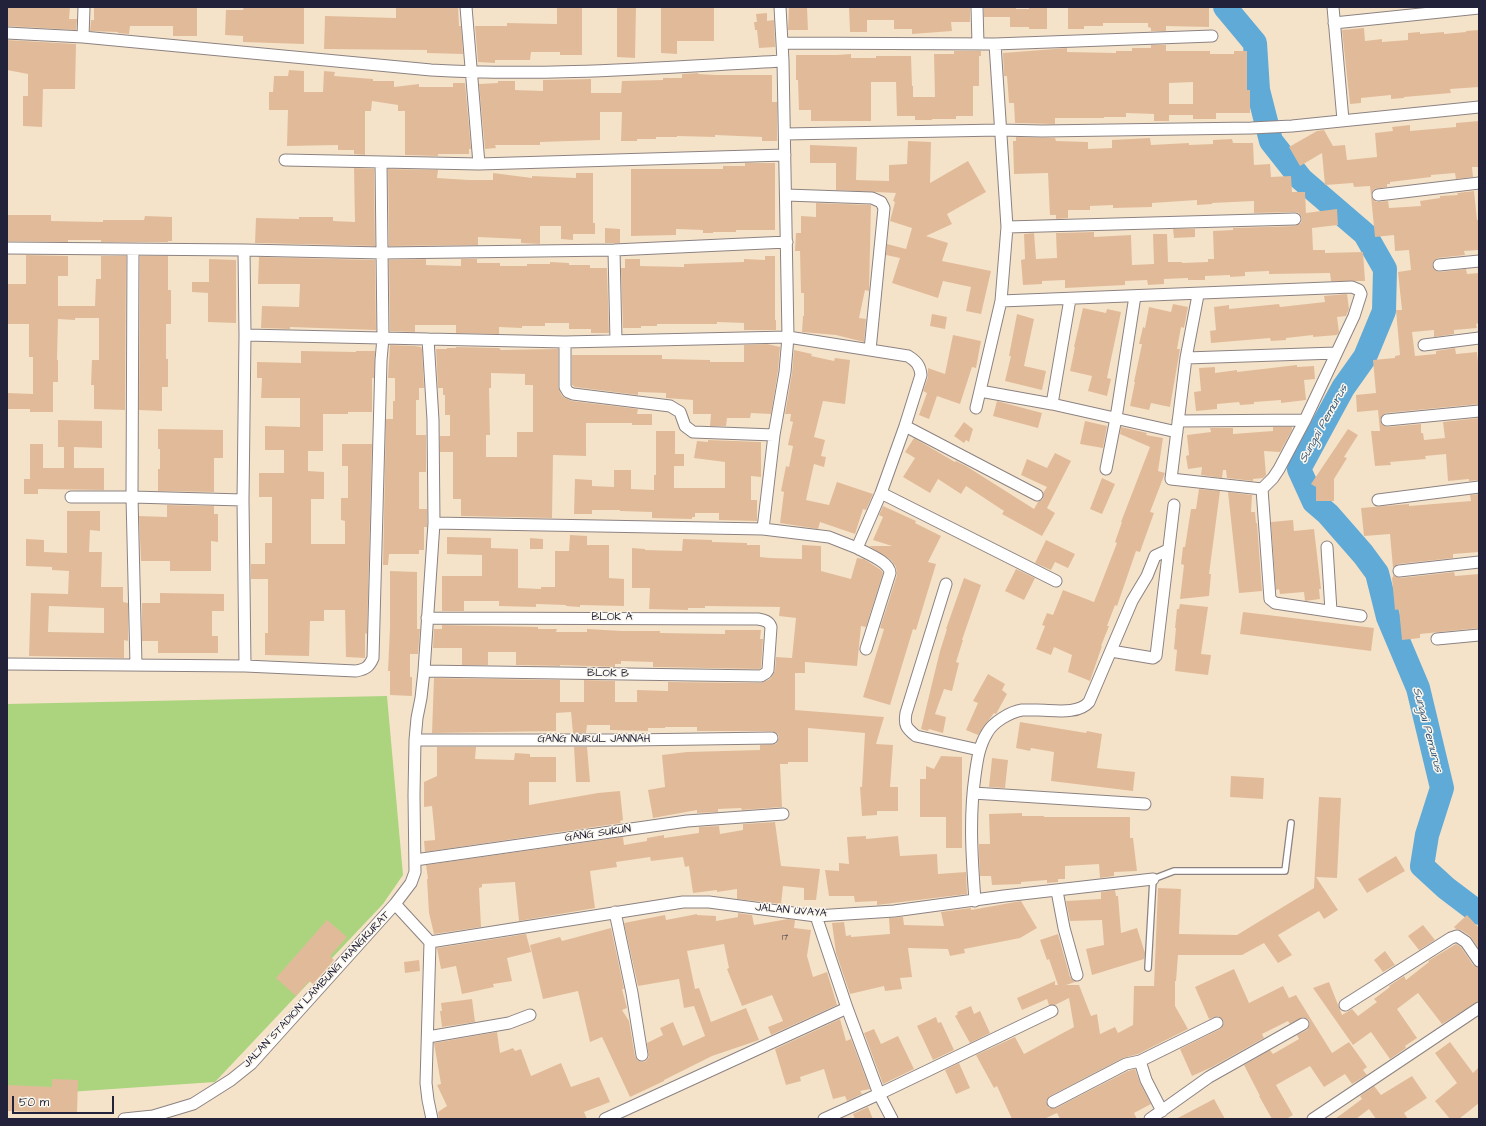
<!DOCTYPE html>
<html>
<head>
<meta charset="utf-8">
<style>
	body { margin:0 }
	#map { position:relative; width:1486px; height:1126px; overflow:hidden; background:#f5e3c9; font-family:"Architects Daughter",sans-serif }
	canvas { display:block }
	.frame { position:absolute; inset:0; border:8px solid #22223b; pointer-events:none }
	.scale { position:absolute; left:12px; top:1096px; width:102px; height:18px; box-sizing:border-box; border:2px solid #22223b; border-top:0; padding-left:5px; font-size:12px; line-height:14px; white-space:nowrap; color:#22223b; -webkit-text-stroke:3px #fbf7ec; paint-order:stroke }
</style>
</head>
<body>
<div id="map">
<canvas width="1486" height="1126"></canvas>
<div class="frame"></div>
<div class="scale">50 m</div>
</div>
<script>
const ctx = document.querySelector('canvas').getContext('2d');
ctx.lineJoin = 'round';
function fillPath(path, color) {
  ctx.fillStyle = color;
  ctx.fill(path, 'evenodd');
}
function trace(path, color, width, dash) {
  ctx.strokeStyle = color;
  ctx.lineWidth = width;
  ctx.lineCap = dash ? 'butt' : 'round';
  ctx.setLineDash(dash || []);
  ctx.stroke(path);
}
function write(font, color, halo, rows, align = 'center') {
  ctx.font = font + ' "Architects Daughter",sans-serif';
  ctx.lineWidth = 3;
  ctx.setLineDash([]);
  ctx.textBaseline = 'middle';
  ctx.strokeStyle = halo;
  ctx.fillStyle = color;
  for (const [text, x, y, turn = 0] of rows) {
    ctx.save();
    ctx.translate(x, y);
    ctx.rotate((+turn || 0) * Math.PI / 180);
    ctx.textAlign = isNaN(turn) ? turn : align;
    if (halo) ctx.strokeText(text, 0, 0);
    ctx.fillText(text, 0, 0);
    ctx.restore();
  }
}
fillPath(new Path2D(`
	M387,696L403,875L383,904L215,1082L54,1093L7,1092V704Z`), '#acd47f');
trace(new Path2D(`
	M1225,7L1255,43L1258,90L1271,141L1301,179L1365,234L1385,269L1384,311L1365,357L1343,388L1299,469L1314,502L1328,514L1363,554L1377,573L1388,617L1418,688L1442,788L1427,835L1422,866L1446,888L1479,913`), '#5faad7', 24);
fillPath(new Path2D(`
	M8,7H70L69,19H77L76,30L7,26Z
	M94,7H197V36H173V26H130L129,34L118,33V32L90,31L91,20H94Z
	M244,7H304V44L243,42V36L225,35L226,10H243Z
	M396,7H458L459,26H461L463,54L427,53V50L324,49L325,16L396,18Z
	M557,7H582V55H560V52H531L530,60H495V63L478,62L475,26H507V23L557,24Z
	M617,7H636L635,58L617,57Z
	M661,7H714V41H677V54L661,53Z
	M789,7H807L808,30H788Z
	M849,7H970V22H951L952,31L912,34V29H894V20H867V32H850Z
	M984,7H1016V9H1029V7H1047V29H1029V27H1010V17H984Z
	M1068,7H1209V27L1166,26V31H1151V28L1148,27V23H1103V26H1084V29H1068Z
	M767,13V21L774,20L775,47L759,48L757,30H755L754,22H757L756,14Z
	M1364,28L1365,41L1382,39V42L1408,40V33L1420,32V34L1444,32V34L1466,32V31L1479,30V87L1450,89L1451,93L1404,97V98L1391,99V95L1361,98V103L1350,104L1342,30Z
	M7,40L76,44L75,89H43L42,127L23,126V96H28V74L7,70Z
	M1151,45H1166V51H1210V54H1234V51H1247V90H1250V113H1216V119H1193V115H1169V121H1154V114L1126,113V117H1104V118H1055V124L1015,123L1014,103H1009L1007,76H1004L1003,53L1067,48V52L1116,53V51H1132V48H1151ZM1193,82V104H1169V83Z
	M954,51H981V56H979V86H973V116H956V119H932V120H915V116H897L896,82H871V121H811V110H799L798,80H796V55H837L851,54V58H876V56H911L912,86H913V97H935L934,54H954Z
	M289,70L304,71V92H323L324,71L335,72L334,76L373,79V81H394V87L419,84V87H453V83H465L471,149H469V154H438V156L405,155V111H398V105L372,101L371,111H365V155L354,154V150H338V145L287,146L288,110H269V92H273L274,76H288Z
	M698,73V74L716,75H772V102H777V141H762V137L715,135V137L677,136V137H656V139H637V141H621L622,112H600V140L540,142V145H495L496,148L485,149L479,84L498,83V81H515V90L543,91V80L591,79V93H621L622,81L663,80V78H682V74Z
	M1479,121V167H1472L1473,177L1456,179L1455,173L1431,175V177L1390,182V184H1387V187L1374,189L1371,195L1370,186L1354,187L1353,183L1325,185L1322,153L1300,166L1289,147L1317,131L1324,130L1333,146L1345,145L1347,160L1377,157L1375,133L1393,131L1392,127L1410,125V131L1456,127V123Z
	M1016,137L1055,138L1056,141L1088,142V149L1112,148V140L1150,138L1151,145L1189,143V145L1213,144V140L1232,139L1233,143H1253L1254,165L1270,164L1271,177L1291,176L1292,192H1305L1306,213L1337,209L1338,225L1312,228L1313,250H1325V253L1363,252L1365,281H1331L1330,273L1269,274V271L1245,272V276L1230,277V275L1205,276V280H1188V278L1164,279V284L1148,285L1147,280L1125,281V285L1065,288V280L1042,281V284L1023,285L1021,260L1025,259L1024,234L1034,233L1036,259L1057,258L1056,233L1094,232V237L1131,235L1132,265L1154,264L1153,234H1167L1168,262H1182V263L1208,262V259H1214L1213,231L1233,230V228L1295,226L1301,223L1302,218L1299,213L1295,212L1254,213V201L1212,203V204L1197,205V200L1152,203V207L1113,208V205L1090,206V210H1068V218L1056,219V215H1050L1048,173L1014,174L1013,141H1016Z
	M908,141L931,142L930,183L968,161L986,192L947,214L952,224L926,236L948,243L942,261L991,271L981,314L966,311L971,287L943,281L938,298L892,283L900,258L886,255L887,244L906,249L912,228L890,221L895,202L893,201L896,193L836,190V163H810V145L857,147L856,180L889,181V165L907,164Z
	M745,163H775V230H736V232H713V233H703V230L676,229V235L631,236V169H723V166H745Z
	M354,168L374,169L375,246L255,243L256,218L299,219V217H333V221L355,222Z
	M388,169L438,170L437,178L469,180H493V173L532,178V176L576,178V173H593V223H595V234H573V240L561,239V226H540V244L521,243V239L478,237V245L389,246Z
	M1474,191L1477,220H1479V250L1464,251L1465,255L1438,258L1435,260L1432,265L1434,269L1439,272L1466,269L1467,274L1479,273V323L1476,324L1477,328L1454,330V334L1434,337V330L1412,332L1415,356L1436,354V351L1455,348L1456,354L1477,352L1479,372V404L1386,413L1383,415L1380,420L1382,424L1387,427L1421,424V433H1423L1424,440L1445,438L1443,422L1479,418V480L1469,481V479L1448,481L1446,454L1425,456L1426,459L1390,462L1391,465L1375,466L1371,431H1380L1378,410L1357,412L1356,395L1376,393L1373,360L1395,358V356L1400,355L1396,310H1402L1398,272L1411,270L1409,250L1395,251L1394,235L1375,237L1371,196L1376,202L1388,201L1389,208L1421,206L1420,201L1440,198V196L1458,195L1457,193Z
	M816,203L871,205L869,291L865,290L859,318L866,319L864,342L836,335L802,332L803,316H804V293H801L800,251H795L796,233H801V216L816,217Z
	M7,215H51V221L103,222V220H144L145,216L172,217V241H168V242H101V240H68V242L7,241Z
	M605,228L620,229V243H605Z
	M1173,229H1195V237L1174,238Z
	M26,255L68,256V276H58V306H95L96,279H101V256H126L125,410L94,409V385H91L92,360H99V318H75V320L58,319L57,360H58V382H53V412H30V409H7V393L33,394V357H29V324H7V284H26Z
	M140,256H168V290H171V324H166V359H168V387H162V411L139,410Z
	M765,256H775V320H776V330H744V323L717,322V324H657V326H641V328H623L621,268H625V259H640V266L684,267V264L744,262V259L765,260Z
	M259,257L375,260L376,330L290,327V329L261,328L262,306L299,307L300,284H258Z
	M209,259L236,260V323L208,322V293L192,292V282H209Z
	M426,259V265L461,266V259H477V263H500V266H527V264H550V262L569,263V265H590V268H607L609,333H591V329H569V323H545V326H522V328L499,327V334L456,333V325H415V332L390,331L389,260Z
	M1347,294L1349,309L1346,316L1337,317L1339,332L1337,335L1313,337V335L1286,338V340L1271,341L1270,338L1211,343L1210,331L1216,330L1214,307L1229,305V309L1279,304L1280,307L1325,302L1324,296Z
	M1173,304L1188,307L1184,328L1181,327L1177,349H1180L1170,407L1151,403L1149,410L1130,406L1135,382H1134L1142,344H1139L1143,327L1145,328L1149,307L1171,312Z
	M1083,308L1106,313L1107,309L1121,312L1107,378L1111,379L1107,396L1088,391L1092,376L1070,371L1075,347H1074Z
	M932,314L947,317L945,329L930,326Z
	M1017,314L1034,319L1024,366L1046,371L1042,390L1005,381L1011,356H1009Z
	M953,335L981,341L976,368L972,367L960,404L937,396L929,419L919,415L927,393L923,391L928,377V368L945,374Z
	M767,344L780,347L778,371L771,414L751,413L750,418H727L726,426H710L711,414H693V400L666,398V393L638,392V395L575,387L572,385V355H662V359L710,360V362H744V345Z
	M390,345L415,346L421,347L422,349L424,388H419V400H416V435H426V472H419V509H427V527H424V550H419V554H389L388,565H383L386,419H393V401H395V378H388Z
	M456,347L499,348L501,350L558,349V387L562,396L565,398L572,401L638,409L637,414H652V425H632V423H586V456L553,455L552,518L461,516V499H453V452H440V436H450V415H445V395H443V388H438L436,349H447V348H456ZM491,373L525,374V385H533V432H517V457H486V435H490L489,388H491Z
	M794,350L812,354L811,356L834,361L835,358L850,360L845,404L823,401L814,437L825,440L821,456L826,457L824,467L814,464L806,500L829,505L837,482L873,494L866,510L863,509L855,534L820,522L818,529L780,523L784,492L781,491L786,466L789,467L793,446L788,445L793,422L790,421L791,414H785L792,373Z
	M301,351L356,352V351H375L374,378H372V412H348V414H323V451H308V471L324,472V499H311V544H345V521L341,520V498H348V466H342V444H372L367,634L365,633V658L346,657L345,610H324V621H310L309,656L265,655V633H268V579H251V564H265V543H272V497H259V473H284V450H265V426L300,427V398H261L262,378H257V362L301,363Z
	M1297,365V367L1314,366L1315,379L1304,380L1306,400L1281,403V400L1254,402V404L1240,405L1239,402L1217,404V409L1196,411L1194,392L1201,391L1199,368L1215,367V373L1237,370V372Z
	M997,401L1042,413L1038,428L993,416Z
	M58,420L102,421V448L74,447V468H104V490L38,489V494H24V479H30V444H43V468H64V447H58Z
	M1085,421L1107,426L1103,448L1080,444Z
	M964,422L973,429L969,442L966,440L964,443L954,436Z
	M1121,427L1147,433L1146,435L1163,438L1158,471L1165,473L1150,512L1154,513L1146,535L1140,552L1136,551L1117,606L1115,605L1107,626H1109L1101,646H1102L1090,681L1068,672L1072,655L1054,647L1051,655L1036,649L1045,626L1042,625L1047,613L1053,615L1063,590L1094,602L1117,543L1115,542L1122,522H1121L1150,447L1120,434Z
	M1273,427H1292V430L1280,452L1264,451L1266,475L1263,478L1253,479V481L1227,478L1226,470H1223L1222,478L1201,475L1202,467L1188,469L1186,456L1189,455L1187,435L1211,432L1210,428H1233V434L1273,431Z
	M158,429L223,430V458H214V492L158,491V469H160V449H158Z
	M1348,429L1358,435L1344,457L1347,458L1334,479V501H1316V487L1311,484Z
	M656,431H675V454H684V466H674V488H725V462L694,458L697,441L708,442V440L761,442V477L751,476V500H757V521L719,520V513H695V517H692V519L652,518V512L620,511V510H592V514H574L575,479L592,480V486L614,487V470H631V489L654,490V475H656Z
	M914,438L955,462L956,461L966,466L1034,509L1038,502L1043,499V493L1047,487L1021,475L1027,459L1047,468L1055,453L1071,461L1047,508L1055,513L1042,536L1002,514L1004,511L966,486L961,494L938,479L930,493L903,477L915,458L905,452Z
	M1102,478L1115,484L1102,514L1090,509Z
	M1199,489L1220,491L1209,574H1211L1209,596L1180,599L1184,565L1181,564L1183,547H1185L1191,509H1196Z
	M1228,492L1252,495L1251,512H1255L1256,523H1257L1262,591L1239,593Z
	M1479,494V552L1453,554V558L1398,564L1393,568L1390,534L1364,536L1361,508L1409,504V506L1471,501L1470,495Z
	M167,505L214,506V514H218V542L211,541V571H170V561H141L139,516L167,517Z
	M883,506L916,521L915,523L941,536L928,562L936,564L916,630L913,629L890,705L863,697L884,629L880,628L897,575L896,567L891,560L869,546H892L873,540L883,517L879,515Z
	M67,511H100V531L90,530L89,552H102L101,587H123V602L128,603V641L124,640V658L29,656L31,593L68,594L69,571L52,570V567L26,566V539L44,540V552L67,553ZM49,606L104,608V633L48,632Z
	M1293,520L1294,531L1314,529L1321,589H1319L1320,599L1305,601L1304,592L1280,594L1279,589L1276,590L1271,522Z
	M570,535L587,536V545H609V578L624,579V606L580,605V607L566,606V605L536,604V607L499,606V601H464V611H442V576H482V555L447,554V537L491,538V548L518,549V588L541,589V587H555V551H569Z
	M530,538L543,539V549H530Z
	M683,539L712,540V542L747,543V545H760V557L770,558L802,559V545L821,546V571L851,579L857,558L864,559L881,570L883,573L866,627L861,626L857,666L805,662V673H795V710L884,717L876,744L893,745L890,787H898V811H877V815L862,816L860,787H862L865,733L808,728V762H788V764H780L782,807L742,810L741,808L718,809V812L697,813V810L653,818L648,790L665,787L662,755L687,752L760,750V745L776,744L779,738L778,734L772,731H697V727H665V728H648V731L610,730V725H587L586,733H573L571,712L556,713V731L432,733L434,678L560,680V702H584V680L615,681V702H637V690L668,691V682L761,683L770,679L775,671L776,657L792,658L796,618L779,616L780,607L705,606V608H688V610L649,609L650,588H632V548L645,549V550L682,551Z
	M1046,540L1075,554L1068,568L1055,562L1051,570L1035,563Z
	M1016,569L1035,578L1024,600L1005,591Z
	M390,571L417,572V629H420L418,654H410V677H412V696L390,695V671H388L390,628Z
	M1454,572L1455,576L1479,574V628L1420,634V638L1402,640L1399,609L1395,610L1392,578L1393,577V575L1400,578Z
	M964,578L981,585L962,640H963L956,662L959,663L952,691L944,689L935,714L946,717L943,733L929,729L928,731L921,729L940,651L947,629H946Z
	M160,593L224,594V611H212V636H218V653H158V641H142V603H160Z
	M1180,604L1208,607L1201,654L1211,655L1208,675L1175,671L1177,650L1174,649L1176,628H1175L1177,609H1179Z
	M1243,612L1374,628L1371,651L1240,634Z
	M442,625L538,627V629H557L556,632H587V629L622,631H660V633L725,634V630H761L760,639H763L761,668L759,669L653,667V662L621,661V664H615V667L560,665V666L516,665V652H488V665H462V648H433L434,629H442Z
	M988,674L1005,684L1002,690L1007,694L996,714L994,713L978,735L966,730L978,703L973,701Z
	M1020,722L1086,733L1087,731L1102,734L1097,768L1135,772L1133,791L1051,781L1054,752L1031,748L1030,751L1016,748Z
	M437,747H476L475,759L514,760L515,753L530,754V757H556V782H529V805L598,793L620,791L623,820L620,821L621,823L425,852L424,841L435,840V837L432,806L424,807V782L437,776Z
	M574,747H587L590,782H576Z
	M941,756L962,757V848H946V817H920V779H926V766L934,769Z
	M992,758L1008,760L1005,788L989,787Z
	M1231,776L1264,778L1263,799L1230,797Z
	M1319,797L1341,798L1337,878L1316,877L1338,910L1324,919L1319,911L1278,935L1292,955L1278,963L1264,943L1242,955H1178L1176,981H1175V1006L1188,1029L1138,1054L1123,1058L1050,1096L1046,1101L1049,1108H1056L1128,1071L1135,1069L1140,1083L1151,1104L1134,1113L1137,1119H1060L1057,1113L1044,1119H1012L997,1086L994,1088L976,1055L1015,1037L1024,1054L1074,1027L1069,998L1055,1005H1049L1047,999L1022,1010L1017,998L1055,981V985H1058L1049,959L1047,960L1040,940L1058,934L1070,977L1075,982L1066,985H1079L1091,1016L1097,1014L1100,1034L1115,1027L1118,1033L1133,1025L1134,986H1154L1158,888L1181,889L1179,934L1237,935L1314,888Z
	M1022,813V816H1044V817H1130V838H1133L1137,871L1114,872V876L1100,878L1099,864L1065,866V879H1058V882L1047,883V880L1021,882V884L992,885L991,876H980L979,854V844H990L989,814Z
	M775,822L781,866L820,869L816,900H804V888L783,886L781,904L737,899V889L717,892V890L693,893L689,866L685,867L683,857L651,861L650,857L616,862L617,867L590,871L595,908L554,915L519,921L515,882L482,884V887L479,888L481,927L434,934L429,913L427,879H428L426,865L623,837L624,845L647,841V838L664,835V838L699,833V827L719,826L720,834L743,830V824Z
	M866,836V839L898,836L900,856L937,854L938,874L966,872L967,894L877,905V901L855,902L854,896H829L825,870L839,871V863L849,864L847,837Z
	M1396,856L1405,871L1367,893L1358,879Z
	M1115,890L1116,896H1118L1121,933L1137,928L1145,953L1144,959L1092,975L1086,949L1104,945L1102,920L1070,921L1066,901L1101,899V892Z
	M1021,901L1037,928L1020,938L964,949L965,953L950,956L948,949L908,948L912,977L900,978L902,989L885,991L884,986L850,994L836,953L832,923L844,922L846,936L851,935V937L890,934L889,918L903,917L904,925L944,926L941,912L971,908V910Z
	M738,913L752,915L754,925L788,919L795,920L794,928L811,930L807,956L813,977L827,972L837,1005L771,1035L768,1027L783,1021L772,995L742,1006L727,969L729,968L724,944L687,951L695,989L699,988L711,1022L746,1008L759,1040L712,1056L664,1080V1081L630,1097L602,1037L590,1042L578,991L543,999L530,945L560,937L562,941L611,928L624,989H622L627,1008L622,1010L629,1021L635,1056L639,1061L643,1062L646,1061L649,1057L647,1043L663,1035L660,1028L673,1022L683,1046L705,1036L694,1006L684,1008L679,979L638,986L624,923L665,915L666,920L697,914V915L716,916V921L738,917Z
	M1467,915L1479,928V949L1470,936L1461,930L1456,929L1454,927Z
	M327,920L347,937L330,956L334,960L313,984L309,981L296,996L276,978Z
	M1423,925L1435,940L1419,950L1408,936Z
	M526,934L531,952L507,958L512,981L493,984L494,987L462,994L456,966L441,969L437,948Z
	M1456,944L1461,947L1473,965L1479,968V1001L1442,1024L1418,993L1397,1009L1417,1038L1405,1046L1406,1048L1390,1059L1371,1032L1353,1045L1313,988L1329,982L1342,1015L1352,1009L1358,1016L1377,1002L1374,999L1390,987L1389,986L1404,976L1406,980L1429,962L1428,961Z
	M1385,951L1395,965L1383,972L1374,960Z
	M419,960L420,971L405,973L404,962Z
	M1234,969L1249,1003L1283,986L1289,998L1296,995L1332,1053L1349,1042L1367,1067L1363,1070L1367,1075L1352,1084L1345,1074L1324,1087L1310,1066L1276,1085L1293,1115L1286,1119H1272L1259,1096H1260L1244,1065L1270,1050L1273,1054L1299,1039L1297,1035L1307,1030L1310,1024L1309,1020L1303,1017L1290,1024L1288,1021L1262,1034L1264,1038L1212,1067L1192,1076L1180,1049L1220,1029L1224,1023L1223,1020L1218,1016L1209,1019L1195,987Z
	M472,999L475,1022L442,1027L440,1011H442L441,1003Z
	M971,1006L974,1014L980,1011L990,1033L970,1043L955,1016L958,1014L957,1012Z
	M936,1017L938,1023L941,1022L954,1050L933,1060L917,1026Z
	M840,1019L846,1041L851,1039L870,1089L860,1091L862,1094L847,1101L845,1096L833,1099L824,1069L800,1077L801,1081L786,1085L775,1049Z
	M874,1029L881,1044L898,1036L914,1069L883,1084L864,1033Z
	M497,1032L500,1053L513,1048L515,1051L521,1049L531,1076L561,1063L571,1087L599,1077L610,1102L584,1112L587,1119H439L438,1112L447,1106L437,1085L441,1084L434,1043Z
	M1450,1042L1473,1073L1479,1067V1103L1459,1119H1450L1435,1101L1457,1083L1435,1053Z
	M959,1063L970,1088L956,1094L945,1070Z
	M1412,1076L1427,1098L1404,1113L1408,1119H1376L1369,1109L1356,1119H1335L1362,1099L1360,1096L1374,1086L1381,1095Z
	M52,1079L78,1080L77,1113L7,1111V1085L52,1087Z
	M1214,1099L1225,1119H1176Z
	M868,1107L873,1119H855L853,1114Z`), '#e1bb99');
const lane = new Path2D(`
	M1148,968L1153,879L1174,871H1285L1291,823`);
const street = new Path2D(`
	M466,7L479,164
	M977,7L978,44
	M1333,7L1343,120
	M1334,23L1479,8
	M7,33L83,37L431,70C548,77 666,67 783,61
	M83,37L84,7
	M782,43L995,44L1212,36
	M785,134L1000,130L1042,131L1251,128L1292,126L1479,107
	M285,160L479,164L785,155
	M786,195L872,198L881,202L884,208L870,350
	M1378,195L1479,183
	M1007,227L1295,219
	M7,248L244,250L383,253L614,250L787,242
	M133,250L132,497L136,665
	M244,250L245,335L243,500L245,666
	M614,250L616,341
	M1439,265L1479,261
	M1001,301L1352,287L1359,290L1361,294L1354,316L1305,420L1279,469L1273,478L1262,489L1171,479L1186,358L1198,295
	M245,335L565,342L788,337L908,356C916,361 920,365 921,375L905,426L881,493L1056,581
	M565,342V387L568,392L573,394L670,406L680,412L685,426L693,432L774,435
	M1424,345L1479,338
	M1186,358L1336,353
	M980,391L1052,404L1177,432
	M1052,404L1070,299
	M976,408L1001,301L1007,227L995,44
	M1387,420L1479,411
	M1178,421L1305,420
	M905,426L1037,495
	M1106,469L1116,418L1135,296
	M1262,489L1270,599L1275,603L1361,616
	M71,497H132L243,500
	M1378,500L1479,487
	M434,523L763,529L829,537L857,548L881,493
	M763,529L774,435L785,372L788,337L783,61L780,7
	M1327,547L1331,611
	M857,548C866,553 890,562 890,573L866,649
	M1399,571L1479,562
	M946,584L906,713C904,725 906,728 916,736L979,750
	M1437,639L1479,635
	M1111,651L1153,658L1156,656L1174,505
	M7,664L245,666L356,671C366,669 369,667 373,658L381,360L383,338L381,162
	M424,671L761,676L766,673L768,670L771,627C769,621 764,620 758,619L427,618
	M415,740H630L772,738
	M973,793L1145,804
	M415,860L687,821L783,814
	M1057,891L1064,928L1077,975
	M975,901C972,859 969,818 975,776C977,761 979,746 987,733C993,722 1010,712 1022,710C1027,710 1032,710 1037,710C1053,710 1078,715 1089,702L1132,601L1147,576L1155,556L1168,550
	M395,904L411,883L415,872L414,795L415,740L417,718L421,698L424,671L434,523L433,420L428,339
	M615,912L632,993L642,1055
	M816,916L847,1008L879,1094L824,1119
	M430,942L683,902H709L816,916L894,911L1004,896L1153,879
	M430,942L426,1083L428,1100L432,1119
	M1345,1005L1451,938L1457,936L1466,942L1479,961
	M428,1037L509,1023L530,1015
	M1053,1102L1126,1064L1140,1061
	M1162,1111L1146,1080L1140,1061L1217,1023
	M124,1119L153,1116L193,1104L231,1080L251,1064L395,904L430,942
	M605,1119L847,1008
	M892,1119L879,1094L1052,1011
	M1150,1119L1209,1077L1303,1024
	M1313,1119L1479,1008`);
trace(lane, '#8c8282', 8);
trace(street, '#8c8282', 13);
trace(lane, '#fff', 5.5);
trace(street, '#fff', 11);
write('9px', '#524852', null, [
	["17",785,938]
]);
write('11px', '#22223b', '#fbf7ec', [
	["BLOK A",612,618],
	["BLOK B",608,674,1],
	["GANG NURUL JANNAH",594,740],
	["GANG SUKUN",598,834,-8],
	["JALAN UVAYA",791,911,5],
	["JALAN STADION LAMBUNG MANGKURAT",317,990,-47]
]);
write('italic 12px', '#3a5879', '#fbf7ec', [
	["Sungai Pemurus",1324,424,-61],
	["Sungai Pemurus",1427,730,75]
]);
</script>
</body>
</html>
